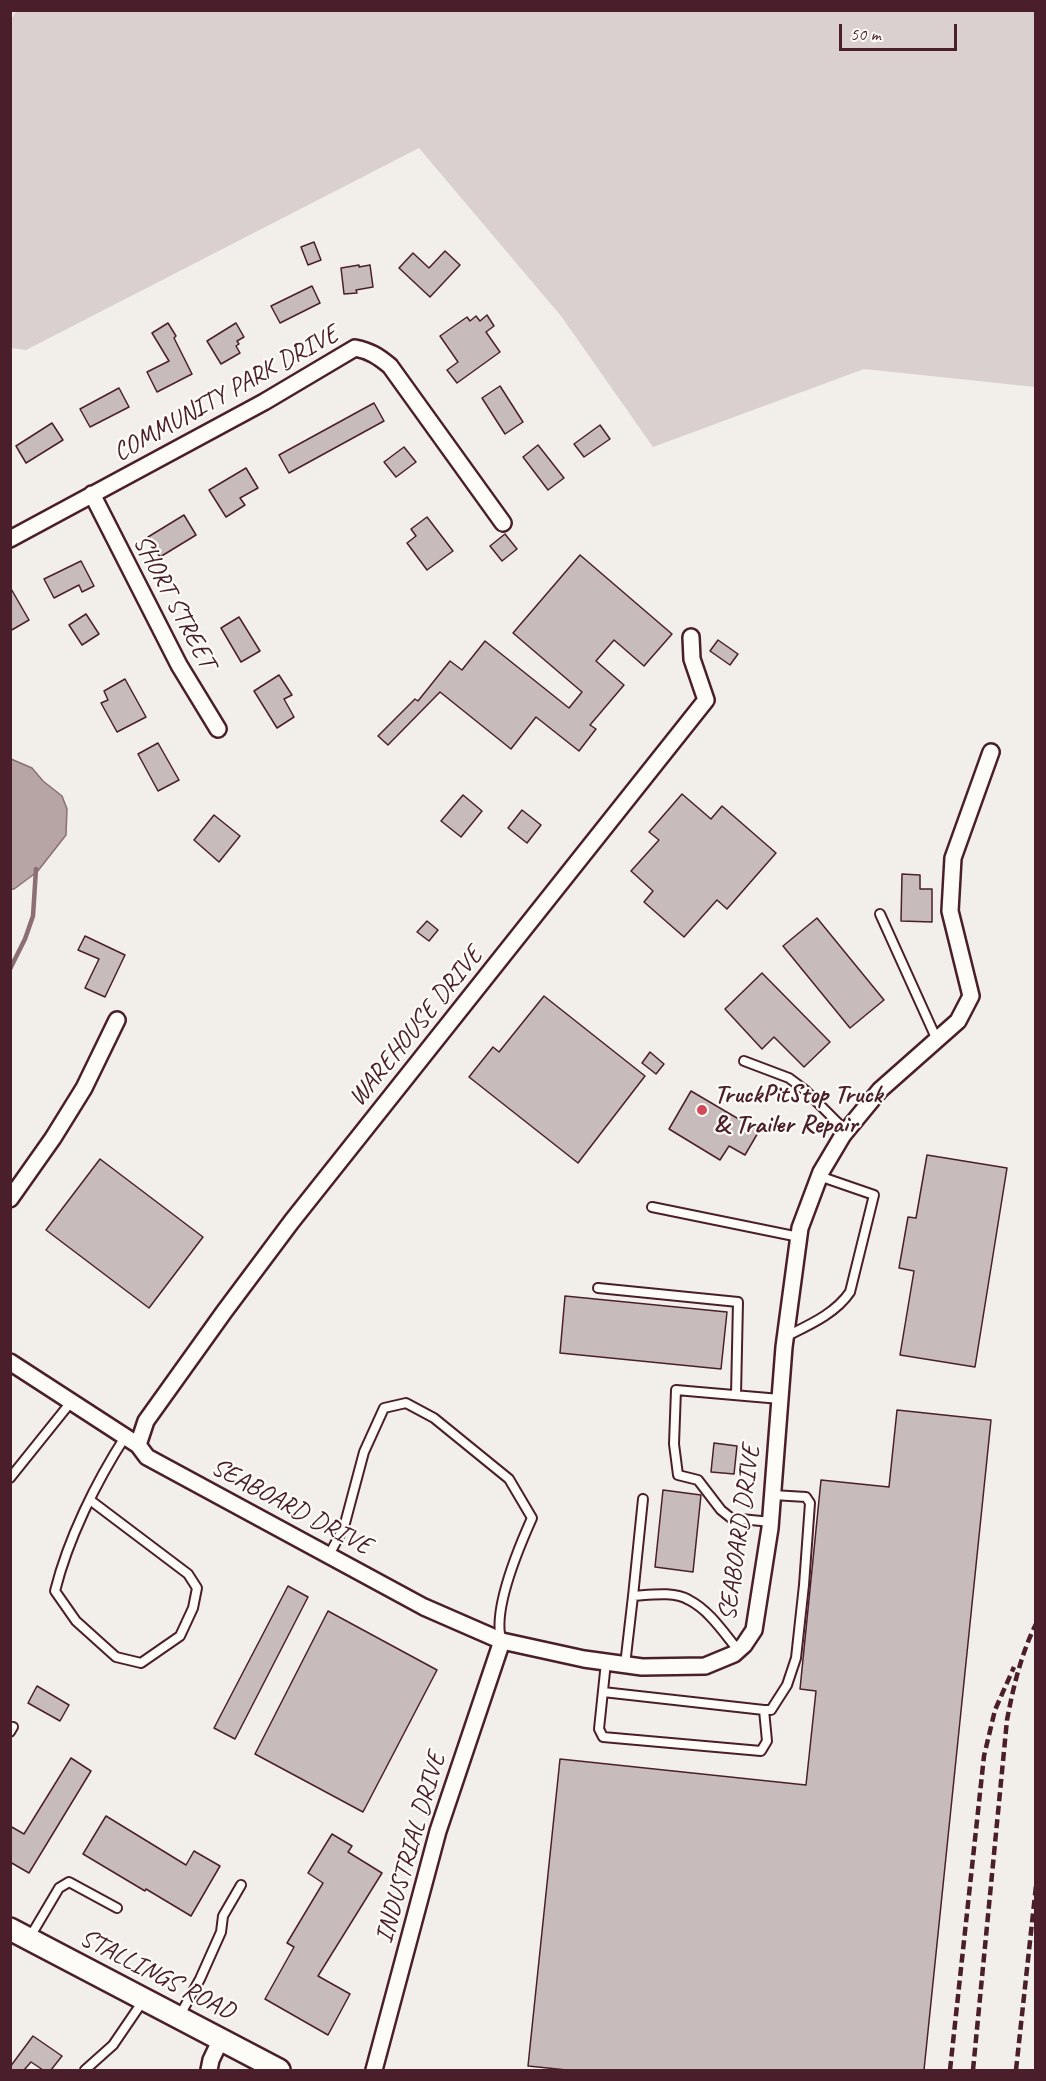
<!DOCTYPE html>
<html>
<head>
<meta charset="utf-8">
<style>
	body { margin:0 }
	#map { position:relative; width:1046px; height:2081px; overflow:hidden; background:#f2efeb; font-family:Caveat,sans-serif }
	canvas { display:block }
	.frame { position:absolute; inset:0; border:12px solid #4a1f2b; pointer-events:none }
	.scale { position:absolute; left:839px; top:24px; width:118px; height:27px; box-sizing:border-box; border:3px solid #4a1f2b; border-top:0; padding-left:8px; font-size:18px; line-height:21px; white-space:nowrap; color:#4a1f2b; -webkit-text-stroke:4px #fdfcf7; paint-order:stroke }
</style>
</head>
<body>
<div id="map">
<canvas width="1046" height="2081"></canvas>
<div class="frame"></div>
<div class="scale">50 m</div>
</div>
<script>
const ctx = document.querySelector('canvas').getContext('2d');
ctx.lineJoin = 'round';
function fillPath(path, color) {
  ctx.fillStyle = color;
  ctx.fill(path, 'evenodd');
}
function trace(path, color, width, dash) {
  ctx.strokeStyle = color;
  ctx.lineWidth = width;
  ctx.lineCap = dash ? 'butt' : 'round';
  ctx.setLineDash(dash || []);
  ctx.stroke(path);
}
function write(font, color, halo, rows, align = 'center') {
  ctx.font = font + ' Caveat,sans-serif';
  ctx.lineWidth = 4.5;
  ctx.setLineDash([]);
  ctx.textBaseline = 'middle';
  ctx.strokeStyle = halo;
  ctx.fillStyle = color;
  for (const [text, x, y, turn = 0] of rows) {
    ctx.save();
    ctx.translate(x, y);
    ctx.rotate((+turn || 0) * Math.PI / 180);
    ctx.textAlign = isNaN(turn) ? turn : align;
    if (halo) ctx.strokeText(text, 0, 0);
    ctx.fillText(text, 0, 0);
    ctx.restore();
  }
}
fillPath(new Path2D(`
	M17,10L1035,11V387L864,369L653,447L561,316L419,148L26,350L11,348L10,21Z`), '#d9d0cf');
const water = new Path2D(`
	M11,759L32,768L43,781L62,796L67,809L66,835L37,872L14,889H11Z`);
fillPath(water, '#b7a5a6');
trace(water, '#8b6f75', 1.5);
trace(new Path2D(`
	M10,969L25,939L33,916L36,869`), '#8b6f75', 4.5);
const building = new Path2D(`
	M314,242L321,260L308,265L301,247Z
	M445,251L460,265L430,297L399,268L413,253L429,268Z
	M359,265V267L370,265L373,287L356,290L357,293L344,294L341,268Z
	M312,286L320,303L280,323L271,306Z
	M487,315L494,326L486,332L500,352L457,383L447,370L458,362L440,336L467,317L470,321L476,316L480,321Z
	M168,323L176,336L174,338L192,374L157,392L147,372L169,361L152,333Z
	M236,323L244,337L237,341L239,344L236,346L240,353L221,364L207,341Z
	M500,386L523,422L505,434L482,398Z
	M119,388L129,407L90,427L80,409Z
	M374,403L384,421L289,473L279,455Z
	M52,423L63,440L26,463L16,446Z
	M600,425L610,439L584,457L574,444Z
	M538,445L564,478L548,490L523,457Z
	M404,447L416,462L396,477L384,462Z
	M246,468L258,488L240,498L245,505L226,517L209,490Z
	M184,515L196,535L160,557L148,537Z
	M427,517L453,551L427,570L407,543L416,536L411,529Z
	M505,534L517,549L502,561L490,546Z
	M580,555L672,634L644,666L614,640L596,661L624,685L590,725L596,729L579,751L536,717L511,749L440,692L388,745L378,736L415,699L418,701L450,661L462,670L485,641L569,708L582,692L513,633Z
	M81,561L94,586L82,592L79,585L54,598L44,579Z
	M10,587L29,620L10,631Z
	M86,614L99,634L82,645L69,625Z
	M239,617L260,651L241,662L221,628Z
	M718,640L738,654L730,665L710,651Z
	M279,675L292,695L284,699L294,717L277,728L254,691Z
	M125,679L146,717L117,732L101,703L108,700L104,691Z
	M158,743L179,780L158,791L138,754Z
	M682,794L711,819L722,806L776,853L727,909L717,900L684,937L644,902L653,891L631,871L659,840L649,832Z
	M463,795L482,811L461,837L441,821Z
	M522,810L541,825L527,843L508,828Z
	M214,815L240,836L219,862L194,840Z
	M902,874L920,875V889H932V922L901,921Z
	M817,918L884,1000L850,1028L783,946Z
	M427,921L438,930L429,941L417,932Z
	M85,936L125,955L105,997L85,988L99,959L78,950Z
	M762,973L830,1042L804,1067L774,1037L762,1049L725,1009Z
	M544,996L645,1076L578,1163L469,1077L493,1047L499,1052Z
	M650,1052L664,1064L656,1074L642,1063Z
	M691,1091L759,1131L745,1155L729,1146L720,1160L669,1129Z
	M927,1155L1007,1168L975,1367L900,1355L914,1271L899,1268L908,1217L916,1218Z
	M100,1159L203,1237L149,1308L46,1230Z
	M565,1296L727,1312L721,1369L560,1353Z
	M897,1410L991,1420L924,2070H567L528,2066L560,1759L806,1785L816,1691L800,1689L821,1480L889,1487Z
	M714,1443L737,1446L734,1474L711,1472Z
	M663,1490L701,1495L693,1572L655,1567Z
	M288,1586L308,1597L235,1739L214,1728Z
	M328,1611L437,1670L363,1812L255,1754Z
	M37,1686L69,1705L60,1721L28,1703Z
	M71,1758L91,1771L29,1873L10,1862V1826L24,1834Z
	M106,1816L186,1865L194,1851L220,1866L191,1916L146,1889L145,1891L83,1854Z
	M332,1834L352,1846L348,1852L382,1873L318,1976L350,1994L328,2035L265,1999L294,1947L287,1943L323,1883L308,1873Z
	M33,2036L62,2056L51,2070H43L31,2062L24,2070H10V2067Z`);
fillPath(building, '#c8bbbb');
trace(building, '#4a1f2b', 1.5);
const lane = new Path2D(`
	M880,914L937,1040
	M744,1061L789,1078L805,1090L846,1131
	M652,1207L799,1237
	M598,1288L738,1302L736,1395
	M785,1337C809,1325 835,1314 850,1292L874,1195L819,1176
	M10,1478L71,1402
	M90,1500L188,1574L197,1588L193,1608L180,1636L141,1663L116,1657L76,1621L55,1591C68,1539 96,1482 125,1437
	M771,1522L731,1518L721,1510L698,1480L678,1475L674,1444L676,1390L780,1399
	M329,1555L344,1527L364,1452L384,1408L406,1403L434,1418L509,1479L532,1518C519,1547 493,1609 501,1639
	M633,1596L643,1499
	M606,1662L599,1729L603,1737L761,1751L767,1741L764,1710H771L787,1685L796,1658L804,1585L810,1503L806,1497L773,1495
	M625,1665L633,1596C650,1595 674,1591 689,1600C709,1610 724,1633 738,1650
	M603,1692L764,1710
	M10,1732L13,1727
	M30,1937L59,1888L69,1882L117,1908
	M180,2015L200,1979L221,1932L223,1916L241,1885
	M85,2070L113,2045L143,2001`);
const street = new Path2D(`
	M92,494L179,665L218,729
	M10,539L264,402L355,348C370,351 378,356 390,366L503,523
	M10,1199L53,1138L84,1088L117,1020
	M10,1362L138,1445L147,1457L424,1607L502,1641L584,1659L642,1667L705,1666L734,1654L744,1645L754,1630L770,1528L784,1347L800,1228L821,1172L843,1135L880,1090L958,1021L971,996L950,911L953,858L991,752
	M138,1445L146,1421L224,1312L292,1221L706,700L692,659L691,637
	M209,2070L211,2060L221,2039
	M374,2070L438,1831L502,1641`);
const secondary = new Path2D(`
	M10,1929L279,2070`);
trace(lane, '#4a1f2b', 12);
trace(street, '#4a1f2b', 20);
trace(secondary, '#4a1f2b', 26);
trace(lane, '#fdfcf7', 8);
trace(street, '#fdfcf7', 15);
trace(secondary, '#fdfcf7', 21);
trace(new Path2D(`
	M950,2070L984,1756L995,1710L1014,1667
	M973,2070L1007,1720C1013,1688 1021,1654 1036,1624
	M1016,2070L1036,1886`), '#4a1f2b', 4.5, [9, 4.5]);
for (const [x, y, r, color] of [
	[702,1110,6,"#d1495b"]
]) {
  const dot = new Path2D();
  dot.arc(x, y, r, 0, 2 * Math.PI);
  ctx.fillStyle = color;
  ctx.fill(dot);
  trace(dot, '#fdfcf7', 2);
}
write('26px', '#4a1f2b', '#fdfcf7', [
	["COMMUNITY PARK DRIVE",226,394,-29],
	["SHORT STREET",174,602,62],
	["WAREHOUSE DRIVE",416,1027,-51],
	["SEABOARD DRIVE",291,1507,28],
	["SEABOARD DRIVE",740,1533,-82],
	["INDUSTRIAL DRIVE",411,1848,-74],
	["STALLINGS ROAD",157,1975,27]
]);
write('bold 26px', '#4a1f2b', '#fdfcf7', [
	["TruckPitStop Truck",714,1095],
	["& Trailer Repair",714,1125]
], 'left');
</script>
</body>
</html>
